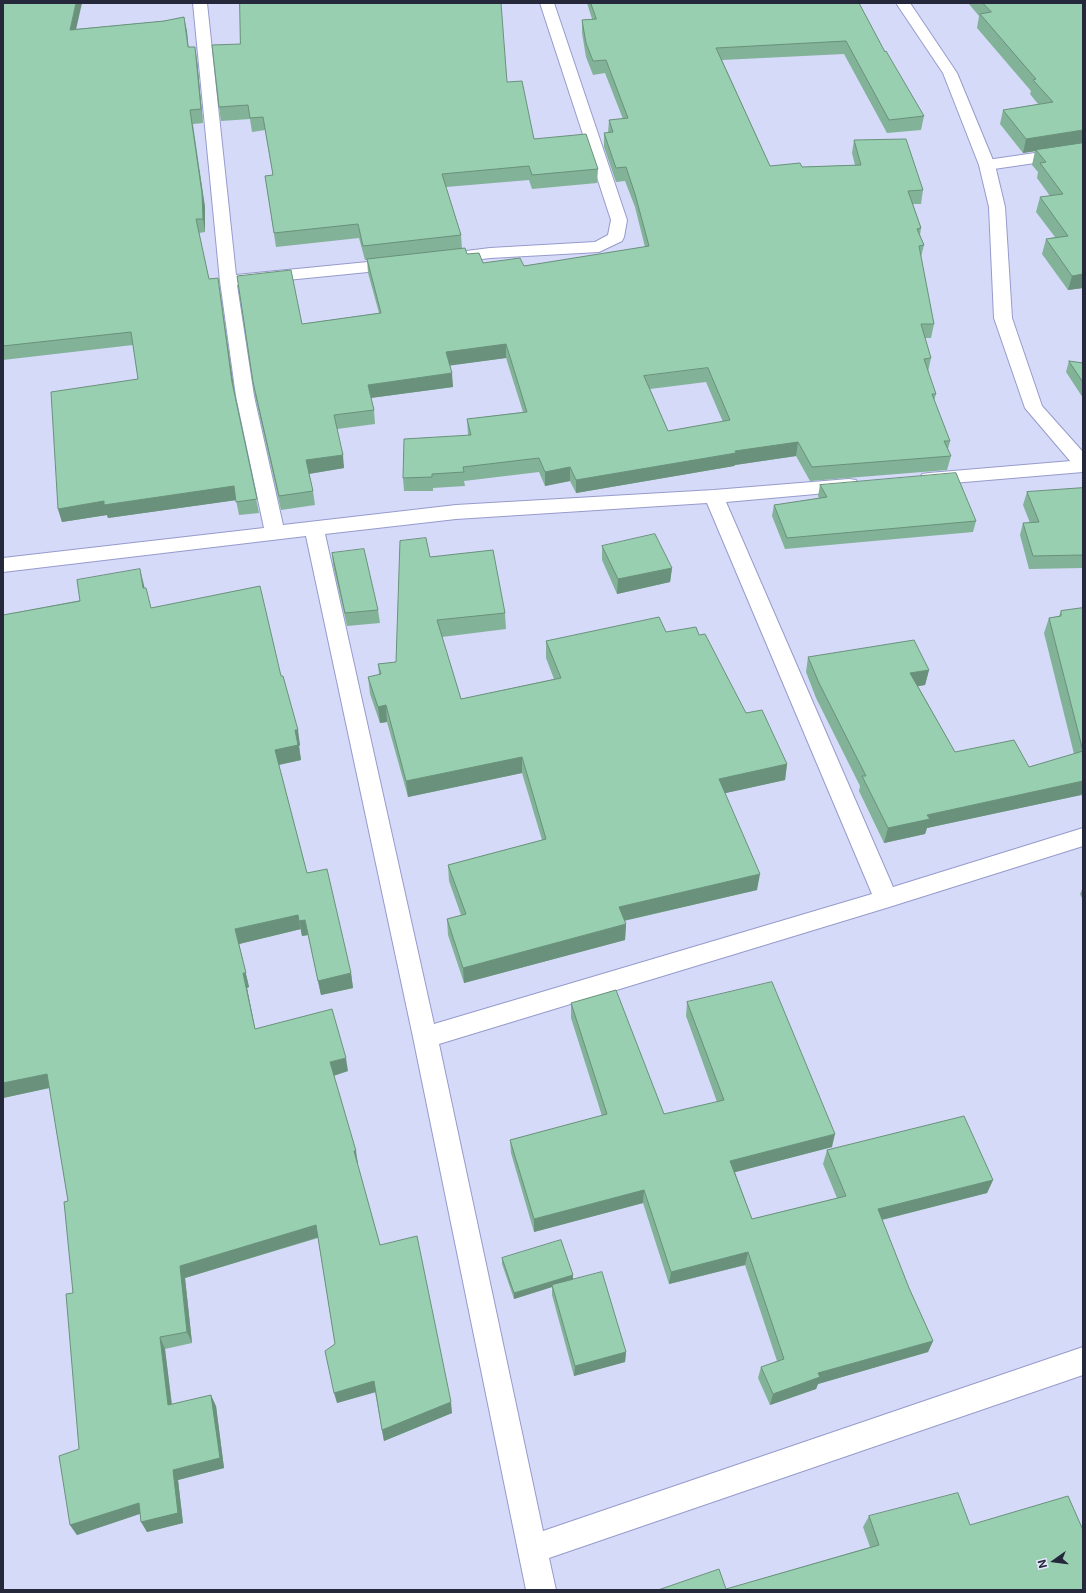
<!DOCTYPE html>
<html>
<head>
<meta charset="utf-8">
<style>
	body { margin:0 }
	#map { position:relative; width:1086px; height:1593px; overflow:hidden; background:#d6daf9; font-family:Inter,sans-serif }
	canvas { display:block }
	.frame { position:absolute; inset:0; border:4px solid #25273a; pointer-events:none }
	.north { position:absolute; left:1034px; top:1541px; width:40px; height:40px; -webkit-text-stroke:3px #e5e8fd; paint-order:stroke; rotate:256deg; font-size:11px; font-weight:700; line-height:16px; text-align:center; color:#25273a }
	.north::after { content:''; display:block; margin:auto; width:14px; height:18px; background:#25273a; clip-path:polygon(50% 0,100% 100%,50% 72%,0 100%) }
</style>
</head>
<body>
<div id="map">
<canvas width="1086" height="1593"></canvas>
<div class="frame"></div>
<div class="north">N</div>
</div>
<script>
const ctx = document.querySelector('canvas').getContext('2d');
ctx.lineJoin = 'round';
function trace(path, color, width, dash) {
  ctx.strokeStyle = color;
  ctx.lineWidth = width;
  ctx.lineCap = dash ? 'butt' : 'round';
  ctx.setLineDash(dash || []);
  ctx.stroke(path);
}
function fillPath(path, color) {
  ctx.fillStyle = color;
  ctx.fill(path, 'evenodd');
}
const minor = new Path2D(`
	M193,3H207L236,275L398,259L404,260L406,264L404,268L398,269L237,285L254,396L283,525L456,505L714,490L849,479L856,480L858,485L856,490L849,491L726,502L893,887L1083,828V846L886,908L439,1044L543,1531L1083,1347V1375L549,1558L556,1590H526L413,1037L306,536L3,572V558L264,528L236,396L220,281ZM707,503L872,894L434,1024L325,534L456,519Z
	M540,3H554L627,220L624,237L622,241L599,252L490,258L450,263L444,262L442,258L444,254L450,253L490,248L595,242L608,235L611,220Z
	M1083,146V156L987,170L981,168L979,165L981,162L987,160Z
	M1083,460V472L929,485L922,484L920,479L922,474L929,473Z`);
const tertiary = new Path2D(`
	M896,3H910L957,73L995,165L1005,207L1012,318L1042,406L1083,452V470L1076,468L1025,408L994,318L989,207L979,165L943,73Z`);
trace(minor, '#969bcc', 2);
trace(tertiary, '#969bcc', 2);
fillPath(minor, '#fff');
fillPath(tertiary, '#fff');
fillPath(new Path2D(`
	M3,3L76,29L164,21L184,17L188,47L197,60L203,123L193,124L205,207V232L199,233L209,279L220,292L234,389L259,513L239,515L236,500L108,518L107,515L62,522L58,509L138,379L133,345L3,360Z
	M587,3H859L885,52L924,116L921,130L887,133L844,54L722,60L770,166L802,167L855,165L852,153L854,140L923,190L921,204H913L921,228L920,235L924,245L921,257L934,324L931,338H925L931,358L928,372L936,394L934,401L950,441L948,449L951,456L947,470L810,481L796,456L735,465L734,466L576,493L570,481L545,486L539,472L464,481L465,486L433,488V491H404L403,478L468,435L467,419L523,412L506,358L450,365L453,387L371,398L374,410L375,424L337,429L344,468L309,474L313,491L315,505L281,510L255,396L237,276L302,324L379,313L368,273L367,260H365L359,238L276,247L265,176L273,175L265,130L252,132L250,119L221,121L219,107L240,44L507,82L534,139L598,169L597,183L532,189L529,180L446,187L461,235L462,249L467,254L483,263L524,266L645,247L635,207L625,181L616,182L604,147V133H608L609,120L623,119L605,73L593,75L586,57L582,33V20L592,19ZM706,382L723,422L668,431L650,389Z
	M969,3H1083V288L1068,290L1042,254L1046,239L1055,237L1036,212L1040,197L1050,196L1037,178L1038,172L1032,165L1035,151L1023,153L1000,124L1003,110L1038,104L1030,94L1031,91L977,28L979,16L969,4Z
	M1069,361L1083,363V398L1066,372Z
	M820,485L976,521L973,532L785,549L772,516L774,505L819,498L818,496Z
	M1083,488V568L1029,569L1020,535L1023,523H1030L1023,505L1027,492Z
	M602,546L672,568L670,582L617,594L602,560Z
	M332,553L378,610L380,623L347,626L333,565Z
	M430,557L505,613L506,629L442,637L461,699L554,679L546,658V641L666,632L699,635L746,713L787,764L785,780L725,793L757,890L624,921L626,924L625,940L464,983L448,935L447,919L461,915L449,881L448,865L542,840L522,773L408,797L387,722L380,723L370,694L368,677L379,675L378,664L396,662Z
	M144,588L151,608L281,676L300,745L299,746L301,760L279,765L307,873L351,973L353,988L321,995L308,935L302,936L301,929L239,944L249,987L247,988L255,1029L348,1071L334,1076L358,1164H357L380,1245L452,1413L384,1441L375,1392L337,1403L335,1344L318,1238L185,1278L192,1343L165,1349L172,1404L216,1406L224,1468L178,1480L183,1523L147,1532L140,1514L77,1535L70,1525L79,1449L73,1293L68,1201L50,1088L3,1098V615Z
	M1083,608V797L1081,795L927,828L925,834L884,843L859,791L860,786L816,698L806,672L808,657L929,670L925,685L918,686L955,752L1029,767L1074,754L1044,633L1049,618L1059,616L1061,611Z
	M1083,887V900L1080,894Z
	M687,1002L832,1147L735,1172L752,1219L837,1198L823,1164L827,1150L993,1180L987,1193L882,1220L909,1288L933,1341L928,1352L818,1384L816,1389L770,1405L758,1378L761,1367L777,1361L745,1265L669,1284L643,1203L534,1232L511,1153L510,1140L602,1116L571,1018V1003L664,1114L717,1102L686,1016Z
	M502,1258L573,1275V1280L626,1352L625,1362L574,1376L552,1295V1287L514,1299L502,1264Z
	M869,1516L970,1525L726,1589L870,1547L863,1527Z`), '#82b297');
fillPath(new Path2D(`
	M76,3H82L73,43L70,30Z
	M184,17L187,31L190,61L188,47Z
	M195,47L197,60L203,123L201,109Z
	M190,110L205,207V232L203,219Z
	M1083,130V144L1036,150V151L1023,153L1026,139Z
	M1083,274V288L1068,290L1072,276Z
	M218,278L220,292L235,396L232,382Z
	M506,344V358L447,366L446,352Z
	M452,373L453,387L370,398L368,385Z
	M798,442L796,456L735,465L734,466L576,493V480L735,451Z
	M343,455L344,468L308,474L306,460Z
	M570,467V481L545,486V472Z
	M234,486L237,500L108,518L107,515L62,522L58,509L104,501Z
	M672,568L670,582L617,594L618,579Z
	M140,569L144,585L147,604L143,588Z
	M929,670L925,685L907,688L910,673Z
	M386,705L387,722L380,723L378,707Z
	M295,730H298L300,745L299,746L301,760L278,765L275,750Z
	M522,757V773L408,797L406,781Z
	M787,764L785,780L717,795L719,779Z
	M1083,781V790L1081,795L927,828L925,834L884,843L888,828L927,815Z
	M760,874L757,890L618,922L619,907Z
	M298,915L301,929L239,944L249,987L247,988L258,1043L243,973L235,929Z
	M305,920L308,935L302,936L299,921Z
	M626,924L625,940L464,983L463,968Z
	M351,973L353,988L321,995L318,981Z
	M346,1058L348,1071L332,1076L330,1062Z
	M47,1074L53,1087L3,1098V1083Z
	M835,1134L832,1147L728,1174L730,1161Z
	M354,1151H356L358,1164H356Z
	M993,1180L987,1193L873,1222L878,1209Z
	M644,1190L643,1203L534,1232V1219Z
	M316,1225L319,1237L185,1278L192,1343L187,1332L180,1266Z
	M748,1252L745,1265L669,1284L671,1272Z
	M573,1275V1280L552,1285V1287L514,1299V1293Z
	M160,1337L165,1349L173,1416L168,1405Z
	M933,1341L928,1352L818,1384L816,1389L770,1405L773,1394L818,1373Z
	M626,1352L625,1362L574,1376L575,1366Z
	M374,1381L376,1392L337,1403L334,1393Z
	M211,1395L216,1406L224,1468L178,1480L183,1523L147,1532L141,1522L173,1470Z
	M451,1402L452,1413L384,1441L382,1430Z
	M139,1503L145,1512L77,1535L70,1525Z`), '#6a917b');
const building = new Path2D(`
	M3,3H76L70,30L164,21L184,17L188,47H195L201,109L190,110L202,193L203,219H196L209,279L218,278L232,382L257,499L236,502L234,486L104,505V501L58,509L51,392L138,379L131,332L3,346Z
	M240,3H501L507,82L522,81L534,139L586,134L598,169L532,175L529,166L442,174L461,235L363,246L358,224L274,233L265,176L273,175L263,117L250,118L248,105L219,107L212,45L240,44Z
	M591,3H859L885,52L886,51L924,116L889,120L846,41L716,48L770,166L800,163L802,167L861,165L854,140L906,139L923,190L908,191L921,228L917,229L924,245L919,246L934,324H921L931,358L924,359L936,394H932L950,441H944L951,456L812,467L798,442L735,451L736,453L576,480L570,467L545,472L539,458L463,467L464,472L432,474V477L403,478L404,439L471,435L467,419L527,412L506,344L446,352L452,373L368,385L374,410L334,415L343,455L306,460L313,491L279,496L253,382L237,276L291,270L302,324L381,313L367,259L465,248L467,254L479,253L483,263L520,258L524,266L649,246L635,194L626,167L616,168L604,133L613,132L609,120L628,118L606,60L593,61L586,43L582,20L596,19ZM708,368L730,420L668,431L644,376Z
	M983,3H1083V130L1026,139L1003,110L1053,102L1033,80L1036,79L980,14L991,12Z
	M1083,143V274L1072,276L1046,239L1068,236L1040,197L1063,194L1040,163L1046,162L1036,150Z
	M1069,361L1083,363V382Z
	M956,473L976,521L787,538L774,505L827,497L820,485Z
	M1083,488V555L1033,556L1023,523L1039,522L1027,492Z
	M655,534L672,568L618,579L602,546Z
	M426,538L430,557L493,550L505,613L437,620L461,699L561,678L546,641L659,617L666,632L696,627L699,635L705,634L746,713L762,710L787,764L719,779L760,874L619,907L626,924L463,968L447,919L466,914L448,865L546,839L522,757L406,781L386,705L378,707L368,677L381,674L378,664L396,662L400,541Z
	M364,549L378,610L345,613L332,553Z
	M140,569L143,588H146L151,608L260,586L281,676H283L298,730H295L298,745L275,750L307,873L327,869L351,973L318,981L305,920L299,921L298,915L235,929L246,973H243L255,1029L332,1009L346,1058L330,1062L356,1151H354L380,1245L417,1236L451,1402L382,1430L374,1381L334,1393L325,1351L335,1344L316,1225L180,1266L187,1332L160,1337L168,1405L211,1395L220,1458L173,1470L178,1513L141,1522L139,1503L70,1525L59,1456L79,1449L66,1294L73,1293L64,1202L68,1201L47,1074L3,1083V615L80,601L77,580Z
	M1083,608V781L927,815L930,819L888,828L862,776H866L819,683L808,657L914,640L929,670L910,673L955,752L1014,740L1029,767L1083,751L1049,618L1061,616V611Z
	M772,982L835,1134L730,1161L752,1219L846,1196L827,1150L964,1116L993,1180L878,1209L909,1288L933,1341L818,1373L820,1377L773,1394L761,1367L784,1359L748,1252L671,1272L644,1190L534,1219L510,1140L607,1114L571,1003L616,990L664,1114L724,1100L687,1002Z
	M561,1240L573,1275L514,1293L502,1258Z
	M602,1272L626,1352L575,1366L552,1285Z
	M958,1493L970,1525L1068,1496L1083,1530V1590H658L719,1569L726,1589L879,1545L869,1516Z`);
fillPath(building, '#97cfb0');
trace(building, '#6a917b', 1);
</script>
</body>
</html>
